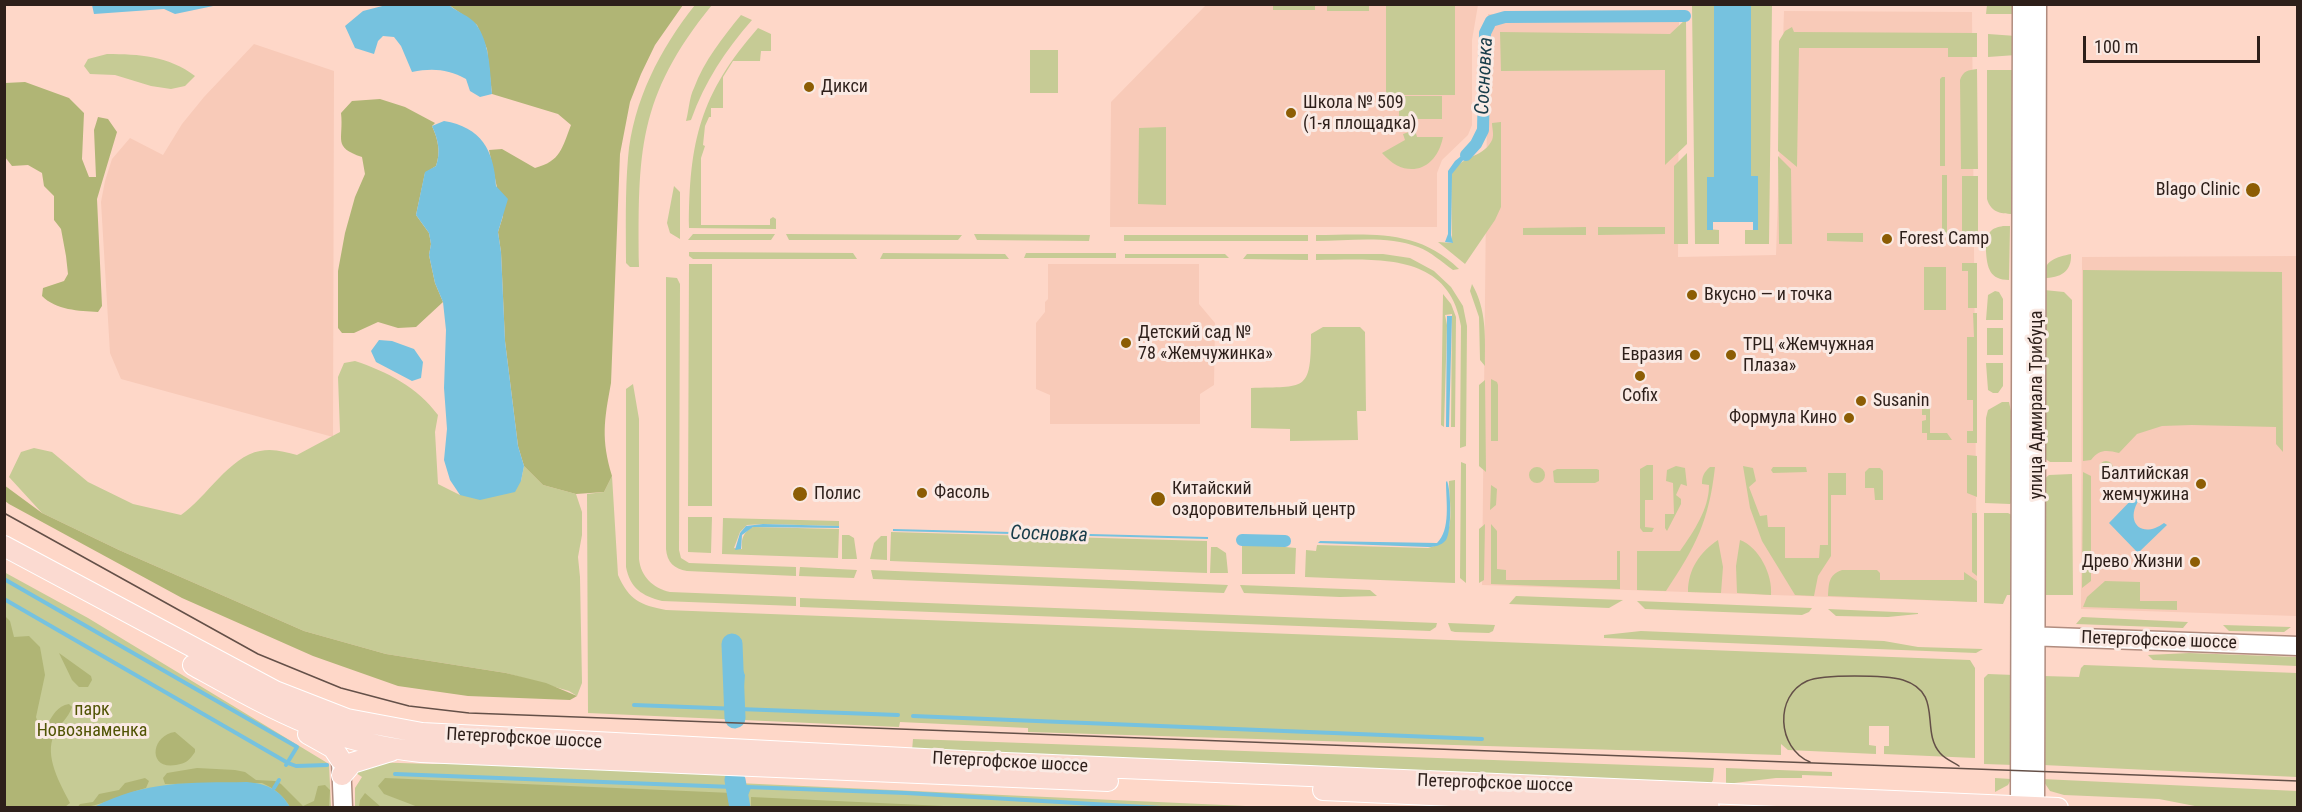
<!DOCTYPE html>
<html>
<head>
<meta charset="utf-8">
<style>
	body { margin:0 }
	#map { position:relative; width:2302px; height:812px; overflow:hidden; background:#fed7c8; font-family:"Roboto Condensed",sans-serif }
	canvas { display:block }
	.frame { position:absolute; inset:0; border:6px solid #2d1f1a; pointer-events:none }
	.scale { position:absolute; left:2083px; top:36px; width:177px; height:27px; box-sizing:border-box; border:3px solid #2d1f1a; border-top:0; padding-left:8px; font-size:18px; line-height:21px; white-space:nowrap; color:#2d1f1a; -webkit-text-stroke:4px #faeae4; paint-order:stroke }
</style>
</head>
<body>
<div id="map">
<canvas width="2302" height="812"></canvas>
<div class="frame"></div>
<div class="scale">100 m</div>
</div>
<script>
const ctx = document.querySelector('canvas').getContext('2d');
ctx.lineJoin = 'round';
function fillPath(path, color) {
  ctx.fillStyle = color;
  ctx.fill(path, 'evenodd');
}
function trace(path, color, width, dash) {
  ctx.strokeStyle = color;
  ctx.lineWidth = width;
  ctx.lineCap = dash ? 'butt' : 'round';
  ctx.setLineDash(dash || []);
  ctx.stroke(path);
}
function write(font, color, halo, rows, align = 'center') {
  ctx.font = font + ' "Roboto Condensed",sans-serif';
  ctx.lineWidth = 6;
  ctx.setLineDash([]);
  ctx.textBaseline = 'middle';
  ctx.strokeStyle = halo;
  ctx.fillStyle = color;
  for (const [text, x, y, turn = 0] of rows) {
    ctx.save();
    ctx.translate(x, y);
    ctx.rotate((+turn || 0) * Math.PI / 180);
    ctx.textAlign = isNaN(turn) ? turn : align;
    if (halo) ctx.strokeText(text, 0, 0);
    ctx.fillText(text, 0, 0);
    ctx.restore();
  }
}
fillPath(new Path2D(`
	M1206,5H1478L1472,40V125L1468,135L1442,160L1437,173V227H1110L1111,102Z
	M1784,11L1972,12L1977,602L1482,585L1488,14L1679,20L1678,257L1776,255Z
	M254,44L334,71L333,437L121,379L110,353L101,202L105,181L112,159L130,138L163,155L182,124L204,97Z
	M2297,256L2296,616L2081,609L2082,257Z
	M1048,264H1199V304L1215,323L1214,385L1200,394V424H1050V395L1036,389V323L1045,312V302L1048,299Z`), '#f8cab8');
fillPath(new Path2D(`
	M695,5H712C637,97 638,153 639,267H630L626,263C626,228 625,193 628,158C633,101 660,49 695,5Z
	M1273,5H1315V10H1273Z
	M1327,5H1369V11H1327Z
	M1386,5H1455V95H1386Z
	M1692,5H1714V177L1707,178V229L1719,230V244H1695Z
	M1751,5H1772L1769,244H1745V230H1758V177H1751Z
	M1987,5H2015V14H1986Z
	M741,15L752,20C725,51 705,81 691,120L686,121C689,110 689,98 694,88C704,61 723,37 741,15Z
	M1686,19L1687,144L1665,165V70L1501,71L1500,32L1670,34Z
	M1792,27L1794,32L1977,33V57H1948V48H1799L1797,167L1778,151L1779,41L1785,31Z
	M758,28L771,34V51H761L760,61H733L723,77V108H711V117H709L705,126L703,145L705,146L701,158V225H770V219L773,217L776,219V229L689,228C689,142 700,94 758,28Z
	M1988,34L2016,36V55L1988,57Z
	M1030,50H1058V93H1030Z
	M107,54C139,54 169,56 195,76L185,86L171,89L151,86L115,75L90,74L84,66L88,59Z
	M1977,69L1978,169H1961L1960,80C1963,71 1968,70 1977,69Z
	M1987,70H2015V214C2002,214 1991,213 1987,199Z
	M1942,77H1945V166H1940V79Z
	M1399,96H1442V119H1399Z
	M1501,122V207L1495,220L1465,264L1438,242L1452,243L1451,174C1460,156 1482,158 1491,142C1495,136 1492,129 1492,123Z
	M1166,127V205L1138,204L1139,128Z
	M1415,130L1417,137H1443C1436,172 1405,180 1382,153L1405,140L1403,134Z
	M1687,153L1688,244H1674V166Z
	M1778,156L1791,169L1792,244H1779Z
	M1942,175H1947V234L1942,233Z
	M1962,176H1978V235L1971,240L1962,239Z
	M674,186L680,192V239L670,233L667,223Z
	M2003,226H2010L2009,280C1990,280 1987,268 1986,251C1986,244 1985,237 1990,232C1993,228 1998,227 2003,226Z
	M1586,227V235H1523V228Z
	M1598,227H1665V234L1598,235Z
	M1827,233H1863V242L1827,241Z
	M693,234H775L771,240H688Z
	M786,234L962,235L958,240H789Z
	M974,234L1090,235L1089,241L977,240Z
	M1124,235H1308V241H1124Z
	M1316,235C1370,235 1417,228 1459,269L1453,270C1442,262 1431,252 1418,247C1387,235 1348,241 1316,241Z
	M689,252L853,253L857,259H693L689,256Z
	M883,253L1005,254L1009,259H880Z
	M1026,253H1116V258H1024Z
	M1125,254H1225L1229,258H1125Z
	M1247,254H1308V260L1243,259Z
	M1316,254H1383L1410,258L1434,271L1451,287L1463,306L1467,326L1466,446L1460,448L1461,326C1449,250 1373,260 1316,260Z
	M2071,254C2072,272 2060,278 2044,278C2043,260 2057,257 2071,254Z
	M1962,263H1977V308H1968V271H1962Z
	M689,264H712V506H688Z
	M1924,267H1946V310H1924Z
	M2083,270L2282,272L2283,452L2276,444V427L2192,425L2162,426L2137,434L2119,453C2107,450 2099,449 2091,460L2083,461Z
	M666,277L677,278L680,284L679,550L681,558L689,563L796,567V576L687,571C674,569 667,562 666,549Z
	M1472,284C1487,310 1485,337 1485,366L1480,360L1479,317L1470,291Z
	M2044,290L2064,292L2072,300V462H2050L2044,458Z
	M1995,291L1999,292L2003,299V320H1986L1988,295Z
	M1443,294L1451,304L1456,317L1455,427H1451L1452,314L1445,315L1447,325L1444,427L1441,425Z
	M1973,313H1977V443H1967V431H1973V400H1967V337H1974Z
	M1323,327H1360L1365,332L1366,411H1357L1358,440L1290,441V429L1251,428V388C1305,386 1311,393 1311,334Z
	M1987,328H2003V355H1987Z
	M355,361C388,372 417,387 438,415L435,432L438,484L460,495L521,481L524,466L543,485L576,494L582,512V535L578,557L580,577L582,683L577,696L569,691L506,673L386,654L304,631L119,550L42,513L9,477L21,452L34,448L52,452L88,482L133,504L181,515C206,498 230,456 260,451C273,448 285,452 297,455L340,432L338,377L344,363Z
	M1986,363H2003V386L1998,393H1993L1988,390Z
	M1491,379L1497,382L1498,385V441H1491Z
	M1485,380L1486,472L1479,466V385Z
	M633,384L639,419V559C641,577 653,588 670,592L796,597V606L662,601C642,596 630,588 626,567V389Z
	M1922,402H1930V433H1947L1952,440H1927V433H1922V421L1926,420V415H1922Z
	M2002,402H2009L2016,434L2013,501L2010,504L1985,503L1986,418L1988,410Z
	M1967,455L1977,456V497L1967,493Z
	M2099 468a7 7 0 1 1 14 0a7 7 0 1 1-14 0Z
	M1461,462L1466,464V583L1460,578Z
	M1647,465H1653V500H1645V527L1654,528L1652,532H1643L1640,528V469Z
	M1676,466L1685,468L1687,486L1681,484L1676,495L1681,499V504L1667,531L1665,528V514H1674L1673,483L1666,481L1667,470Z
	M1743,466L1753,468L1756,481L1749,487L1760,516L1767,515L1768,527H1785V558H1819L1820,545H1828V473H1846V495H1831V556L1818,576L1814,596L1795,595L1762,541L1750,508Z
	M1529 475a8 8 0 1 1 16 0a8 8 0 1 1-16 0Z
	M1710,467H1715C1709,521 1696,546 1666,591L1637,590V551H1680C1694,531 1709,509 1709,485L1702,484C1702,476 1704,472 1710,467Z
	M1773,467H1806L1807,472L1773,473L1771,470Z
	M1869,468H1880L1883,471V500H1875L1874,488H1865V472Z
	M1557,469H1597L1599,470V481L1595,483H1556L1554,482L1553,471Z
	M2083,472L2091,476V581L2082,588Z
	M2072,474L2073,595H2044L2043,480L2049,475Z
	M612,476L618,575C629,600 640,605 666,610L1970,660L1975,668V758L1884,754V746H1889V726H1869V745L1876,746V754L1788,750L1781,744V755L1028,732V728L900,722L899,727L588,713L587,494L604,492Z
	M1455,480V583L1305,577L1306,550L1316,551L1317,545L1428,548C1459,542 1449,505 1449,481Z
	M1491,485L1497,489L1496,505L1490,510Z
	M1972,513H1977V576L1972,572Z
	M1984,513H2008L2012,515L2015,595H2007L2003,604L1984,603Z
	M688,517H712L711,553L688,552Z
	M723,518L839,521V526L765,524L747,525L740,532L734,548L742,549C741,539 743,532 753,527L839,529L838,558L722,554Z
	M1485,524L1484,580L1479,583V529Z
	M1491,524L1497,531V569L1506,570V580H1617V551H1620V589L1491,584Z
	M891,532L1207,541V573L890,561Z
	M842,535H849L854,538L857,559H842Z
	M881,536H887V560L870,559L874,543Z
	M1718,540L1723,567L1721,593L1688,592C1688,569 1700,552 1718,540Z
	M1740,540C1759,547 1773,575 1771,595L1737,593L1736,566Z
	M1242,541L1285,542V547L1296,548L1295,574H1242Z
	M1211,547H1217L1226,553L1228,573H1210Z
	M800,567L857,570L854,578L799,576Z
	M871,570L1228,585L1224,593L873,579Z
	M1842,570H1877L1880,573V580H1964V572L1977,581V602L1828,596C1829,584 1828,575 1842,570Z
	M4,572L88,618L329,764L331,807H5Z
	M2105,581L2140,582V601H2177V610L2083,607L2087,597Z
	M1240,585L1370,590L1377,596L1340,597L1244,593Z
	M1516,596L1623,600L1609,608L1509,604Z
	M800,598L1437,623L1436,627L1430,631L800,607Z
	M1637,601L1812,608L1809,612L1802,615L1645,609Z
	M1828,609L1918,613V614L1888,617L1836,616Z
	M2082,617L2188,622L2183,628L2076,624Z
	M1448,623L1495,625L1493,631L1489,633L1455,632L1451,631Z
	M2223,625L2291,627L2284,632L2229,631Z
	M1641,631L1884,641L1918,647L1983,649L1976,653L1604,638V635Z
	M2189,653L2297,657V666L2153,660L2148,655Z
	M2084,665L2297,673V777L2043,765V676L2079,677L2081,668Z
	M1988,674L2014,675V765L1984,764V678Z
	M913,739L1714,768L1713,780L1709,787L912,751Z
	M367,762L433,764L486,762L736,772L737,783L1268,807L355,808V788L362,777L356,773Z
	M1726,768L1832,772V776L1802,775V778H1776L1726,784Z
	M1995,778L2011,779L2008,785L1995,792Z
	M2042,779L2297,791V807H2200L2159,799L2064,795L2050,791Z`), '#c6cb95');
fillPath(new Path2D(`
	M449,5H683L655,45L641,74L630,102L620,154L611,383C604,421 601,439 612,476L604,492L576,494L543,485L524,466L518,446L505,341L501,252L498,232L503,216L489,150L502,149L535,168C561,161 562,148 571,125L558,114L492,94L487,49L477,25Z
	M25,82L69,98L84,113L82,159L89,177H96L94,130L98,117L108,119L117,132L97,199L102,306L98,312C79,311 56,310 42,296L43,288L64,281L68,274L66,256L61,229L54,220V196L44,186L42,173L28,165L12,166L5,157V83Z
	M380,99L405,107L435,123L432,126C438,139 441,152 436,166L425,173L416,215L429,233L431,244L429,255L435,283L443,302L416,327L398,328L378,322L354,333H342L338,328V271L345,233L355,197L365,174L362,157C332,147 344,140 341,113L352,101Z
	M4,485L42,513L119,550L304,631L386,654L506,673L546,683L577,696L570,700L468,696L398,686L313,656L182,598L9,504L5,501Z
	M5,616L10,621L14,637L29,636L40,647L45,675L36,717L39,726L47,725C53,715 57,706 69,704L72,707C68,719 59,724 54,735C44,756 60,784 70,803L65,807H5Z
	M59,653L91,676L92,680L88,687H79L72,680Z
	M175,732L195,749V752C189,761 186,763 176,765C147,770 151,735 175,732Z
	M197,768L235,770L245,772L256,780L275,781L281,784L303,806L314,801L318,786L325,785L330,790L329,807H290C283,795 275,789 262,783L165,784L163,778L167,773Z
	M145,778L149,781L146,788C122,794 101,807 77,808L80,804L93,802L99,794L119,790L125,783Z
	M385,778L732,793L737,800V807H418L384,794L378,786Z
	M365,793L381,807H359L360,800Z
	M751,797L965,807L751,808Z`), '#b0b575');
fillPath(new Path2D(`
	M390,4L449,5C457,12 470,16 476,24C490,43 490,72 492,94L480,97L470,91L466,79C448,69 432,68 412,72L401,46L394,37L383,36L378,41L374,54L355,48L345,26L363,11Z
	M92,5V4L218,5L175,14L164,9L94,14Z
	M1714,5H1751V176H1758V230H1753V222H1713V230H1707V177H1714Z
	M444,121C481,127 494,150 496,186L508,199L498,232L501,252L505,341L518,446L524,466L521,481L515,492L480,500L460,495L450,480L444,460L447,429L444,388L446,330L443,302L435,283L429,255L431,244L429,233L416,215L425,172L436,166C441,152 438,139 432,126Z
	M1476,144L1452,174L1451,235L1453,243L1445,242L1448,234V171L1455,161Z
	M1447,316H1452L1449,427H1446Z
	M379,340L392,341L414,349L423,362L421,378L412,381L376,362L371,351Z
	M1447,481C1451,490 1452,531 1446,540C1441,546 1434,547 1428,547L1318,543L1320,541L1437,543C1451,529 1446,502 1446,482Z
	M2138,493L2141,497C2123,521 2141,540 2164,523L2167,525L2138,553L2109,523Z
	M763,524L839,526V528L753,527L742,535L741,549L735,550L740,533L746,526Z
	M893,529L1208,537V539L893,531Z
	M732,644L742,645L741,666L745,675L742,710H733V682L736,677L733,673L737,670L736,652L739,649Z
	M735,780L751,788L747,798L746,807H737V800L729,786L736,784Z
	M247,782C268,784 280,790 290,807H94C147,780 189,783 247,782Z`), '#76c2df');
trace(new Path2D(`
	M4,579L297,747L286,765
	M4,599L288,763L296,766L327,765
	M634,705L898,715
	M913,716L1482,739
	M395,774L733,787
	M747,787L906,793L1162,808
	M274,788L279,780`), '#76c2df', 4);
trace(new Path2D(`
	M1466,155L1476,144L1483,130L1485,33L1491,21L1505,17L1685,16
	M1242,540L1285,541`), '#76c2df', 12);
trace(new Path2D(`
	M732,644L735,718
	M735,780L740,808`), '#76c2df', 21);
const secondary = new Path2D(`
	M2027,636L2298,646
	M341,761L343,808
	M2020,808L2022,4
	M2035,808L2037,4`);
const primary = new Path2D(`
	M4,546L275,691L347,719L422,733L982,762L2058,808
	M193,665C271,708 330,743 421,752L1108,781
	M308,734L333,748L341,760
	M342,775L352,763L391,751
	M1323,790L1709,808`);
trace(secondary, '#b08c7f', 21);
trace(primary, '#fff', 22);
trace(secondary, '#fff', 18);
trace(primary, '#fbdad1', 20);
trace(new Path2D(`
	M4,513L258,654L341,688L409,706L469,713C1078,738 1688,753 2298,781
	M1810,762C1777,748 1774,696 1807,681C1823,674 1886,675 1903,680C1944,693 1920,730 1940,753C1945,759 1953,762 1959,766`), '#645048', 1.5);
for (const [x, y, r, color] of [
	[809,87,6,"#8c5d04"],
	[1291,113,6,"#8c5d04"],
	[2253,190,8,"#8c5d04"],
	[1887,239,6,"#8c5d04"],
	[1692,295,6,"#8c5d04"],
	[1126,343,6,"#8c5d04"],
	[1695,355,6,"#8c5d04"],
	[1731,355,6,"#8c5d04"],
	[1640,376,6,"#8c5d04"],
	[1861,401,6,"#8c5d04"],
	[1849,418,6,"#8c5d04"],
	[2201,484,6,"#8c5d04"],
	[922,493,6,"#8c5d04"],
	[800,494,8,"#8c5d04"],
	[1158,499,8,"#8c5d04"],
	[2195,562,6,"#8c5d04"]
]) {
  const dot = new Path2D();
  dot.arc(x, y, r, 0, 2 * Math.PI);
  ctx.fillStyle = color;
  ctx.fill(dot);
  trace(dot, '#faeae4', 2);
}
write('18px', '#2d1f1a', '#faeae4', [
	["Дикси",821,87],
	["Школа № 509",1303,103],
	["(1-я площадка)",1303,124],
	["Blago Clinic",2240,190,"right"],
	["Forest Camp",1899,239],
	["Вкусно — и точка",1704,295],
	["Детский сад №",1138,333],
	["78 «Жемчужинка»",1138,354],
	["ТРЦ «Жемчужная",1743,345],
	["Плаза»",1743,366],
	["Евразия",1683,355,"right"],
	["Cofix",1640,396,"center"],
	["Susanin",1873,401],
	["Формула Кино",1837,418,"right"],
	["Балтийская",2189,474,"right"],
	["жемчужина",2189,495,"right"],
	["Китайский",1172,489],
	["оздоровительный центр",1172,510],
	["Фасоль",934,493],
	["Полис",814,494],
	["Древо Жизни",2183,562,"right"]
], 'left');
write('18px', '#2d1f1a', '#faeae4', [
	["улица Адмирала Трибуца",2037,405,-90],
	["Петергофское шоссе",2159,641,2],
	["Петергофское шоссе",524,739,3],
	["Петергофское шоссе",1010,763,3],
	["Петергофское шоссе",1495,784,2]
]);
write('18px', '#515405', '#faeae4', [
	["парк",92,710],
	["Новознаменка",92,731]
]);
write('italic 20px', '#193d4a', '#faeae4', [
	["Сосновка",1485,76,-87],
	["Сосновка",1049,535,2]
]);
</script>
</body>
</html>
